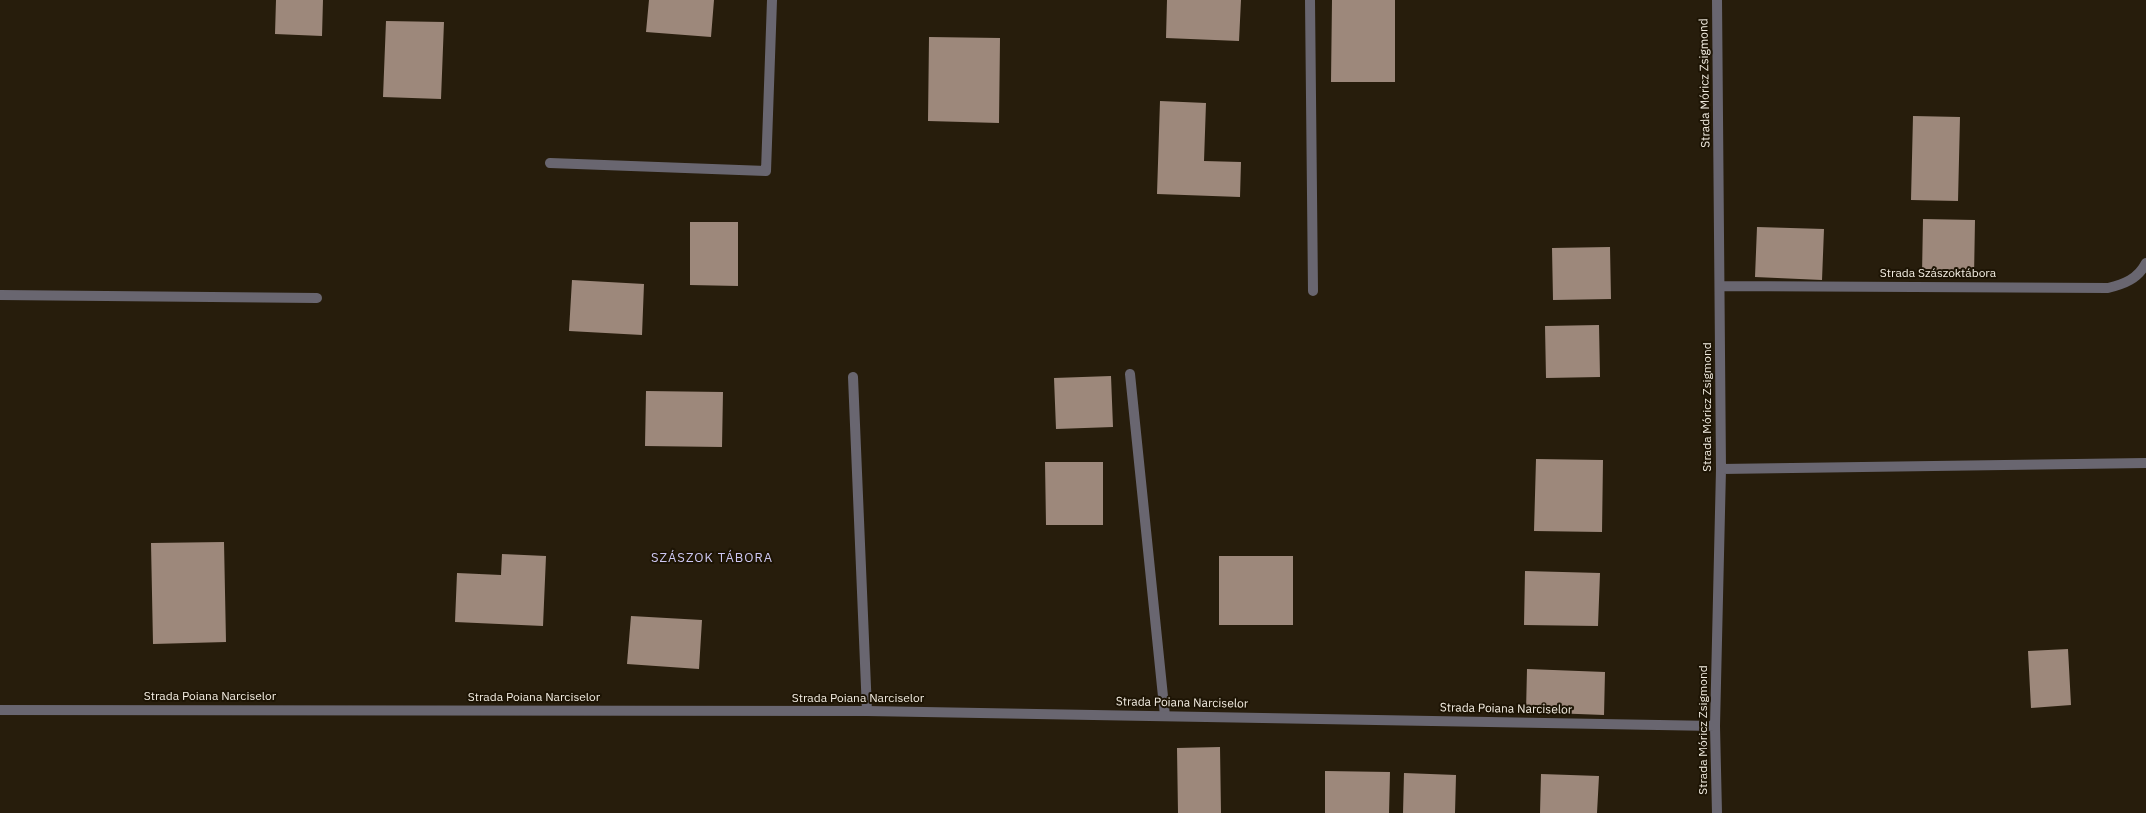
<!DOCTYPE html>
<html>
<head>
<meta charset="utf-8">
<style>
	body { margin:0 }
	canvas { display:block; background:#271d0c }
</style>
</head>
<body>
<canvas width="2146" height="813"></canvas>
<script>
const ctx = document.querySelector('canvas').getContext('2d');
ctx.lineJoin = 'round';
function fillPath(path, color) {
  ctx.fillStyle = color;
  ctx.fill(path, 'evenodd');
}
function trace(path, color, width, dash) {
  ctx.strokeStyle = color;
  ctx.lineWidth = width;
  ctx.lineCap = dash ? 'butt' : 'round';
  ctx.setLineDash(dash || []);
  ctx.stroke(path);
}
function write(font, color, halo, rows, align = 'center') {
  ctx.font = font + ' "IBM Plex Sans",sans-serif';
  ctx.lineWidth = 4;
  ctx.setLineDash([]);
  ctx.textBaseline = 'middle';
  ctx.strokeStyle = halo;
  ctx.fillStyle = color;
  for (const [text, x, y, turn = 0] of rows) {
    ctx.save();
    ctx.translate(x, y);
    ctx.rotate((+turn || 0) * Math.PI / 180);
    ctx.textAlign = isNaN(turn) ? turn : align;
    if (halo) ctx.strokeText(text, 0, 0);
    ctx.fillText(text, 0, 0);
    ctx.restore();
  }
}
fillPath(new Path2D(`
	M276,0H323L322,36L275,34Z
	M649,0H714L711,37L646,32Z
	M1167,0H1241L1239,41L1166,38Z
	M1332,0H1395V82H1331Z
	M386,21L444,22L441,99L383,97Z
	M929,37L1000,38L999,123L928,121Z
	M1160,101L1206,103L1204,161L1241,162L1240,197L1157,194Z
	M1913,116L1960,117L1958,201L1911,200Z
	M1923,219L1975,220L1974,276L1922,274Z
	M690,222H738V286L690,285Z
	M1757,227L1824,229L1822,280L1755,277Z
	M1610,247L1611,299L1553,300L1552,248Z
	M572,280L644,284L642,335L569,331Z
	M1599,325L1600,377L1546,378L1545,326Z
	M1111,376L1113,427L1056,429L1054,378Z
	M646,391L723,392L722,447L645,446Z
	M1536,459L1603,460L1602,532L1534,531Z
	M1045,462H1103V525H1046Z
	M224,542L226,642L153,644L151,543Z
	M502,554L546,556L543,626L455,622L457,573L501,575Z
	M1219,556H1293V625H1219Z
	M1525,571L1600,573L1598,626L1524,625Z
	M631,616L702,620L699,669L627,664Z
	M2068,649L2071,705L2031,708L2028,651Z
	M1527,669L1605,672L1604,715L1526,712Z
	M1220,747L1221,813H1178L1177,748Z
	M1325,771L1390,772L1389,813H1325Z
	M1404,773L1456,775L1455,813H1403Z
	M1541,774L1599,776L1597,813H1540Z`), '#9d887b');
trace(new Path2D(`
	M1310,0L1313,291
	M1130,374L1165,716
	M853,377L867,711`), '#696670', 10);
trace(new Path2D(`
	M1717,0L1721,469L1715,726L1717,813
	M550,163L766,171L772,0
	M1720,286L2108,288C2124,284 2138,279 2146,263
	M0,295L317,298
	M1721,469L2146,463
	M0,710L867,711L1715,726`), '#696670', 10);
write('12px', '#f3ede2', '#1d1404', [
	["Strada Móricz Zsigmond",1705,83,-91],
	["Strada Szászoktábora",1938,274],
	["Strada Móricz Zsigmond",1708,407,-90],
	["Strada Poiana Narciselor",210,697],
	["Strada Poiana Narciselor",534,698],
	["Strada Poiana Narciselor",858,699],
	["Strada Poiana Narciselor",1182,703,1],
	["Strada Poiana Narciselor",1506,709,1],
	["Strada Móricz Zsigmond",1704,730,-90]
]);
ctx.letterSpacing = '1px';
write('13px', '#cec8f3', '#1d1404', [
	["SZÁSZOK TÁBORA",712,558]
]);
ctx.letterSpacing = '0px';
</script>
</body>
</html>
